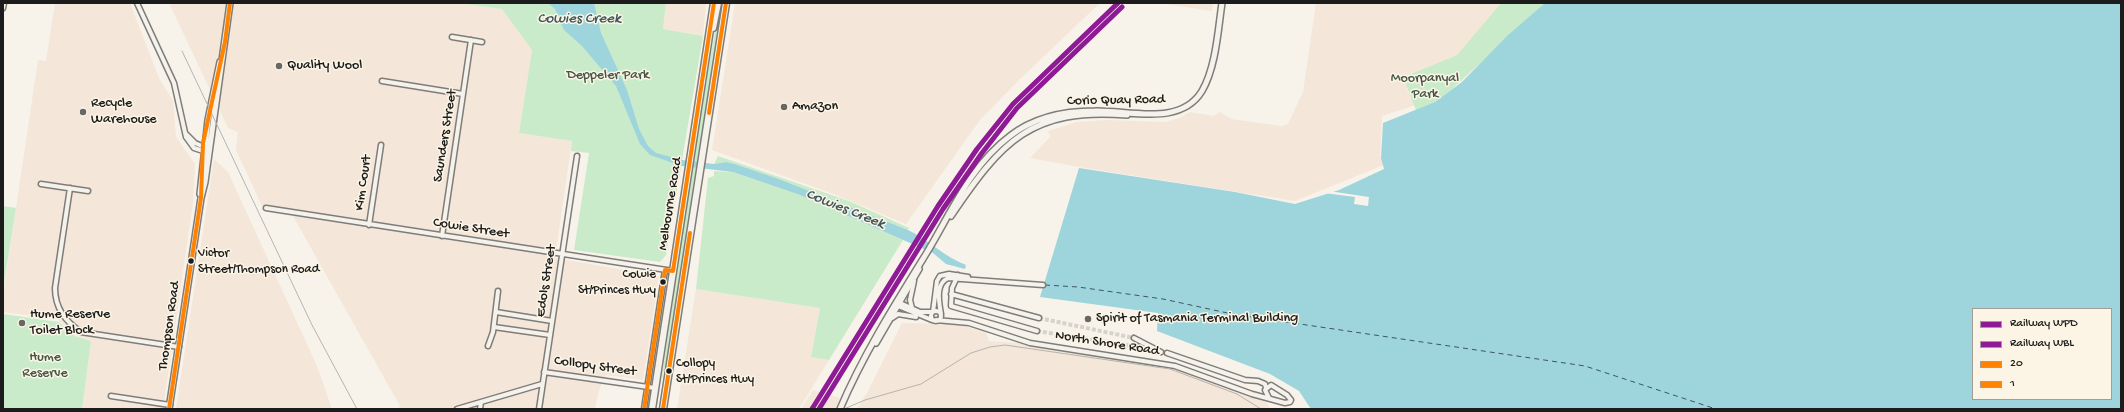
<!DOCTYPE html>
<html>
<head>
<meta charset="utf-8">
<style>
	body { margin:0 }
	#map { position:relative; width:2124px; height:412px; overflow:hidden; background:#f7f3ea; font-family:"Gochi Hand",sans-serif }
	canvas { display:block }
	.frame { position:absolute; inset:0; border:4px solid #1c1c1c; pointer-events:none }
	.legend { position:absolute; left:1972px; top:308px; width:140px; height:92px; box-sizing:border-box; background:#fcf5e5; border:1px solid #a29e95; margin:0; padding:5px 7px; list-style:none; font-size:12px; color:#1c1c1c }
	.legend li { display:flex; align-items:center; gap:8px; height:20px }
	.legend b { width:20px; border:1px solid #a29e95 }
</style>
</head>
<body>
<div id="map">
<canvas width="2124" height="412"></canvas>
<div class="frame"></div>
<ul class="legend">
<li><b style="height:5px;background:#8f1a95"></b>Railway WPD</li>
<li><b style="height:5px;background:#8f1a95"></b>Railway WBL</li>
<li><b style="height:5px;background:#ff8200"></b>20</li>
<li><b style="height:5px;background:#ff8200"></b>1</li>
</ul>
</div>
<script>
const ctx = document.querySelector('canvas').getContext('2d');
ctx.lineJoin = 'round';
function fillPath(path, color) {
  ctx.fillStyle = color;
  ctx.fill(path, 'evenodd');
}
function trace(path, color, width, dash) {
  ctx.strokeStyle = color;
  ctx.lineWidth = width;
  ctx.lineCap = dash ? 'butt' : 'round';
  ctx.setLineDash(dash || []);
  ctx.stroke(path);
}
function write(font, color, halo, rows, align = 'center') {
  ctx.font = font + ' "Gochi Hand",sans-serif';
  ctx.lineWidth = 3;
  ctx.setLineDash([]);
  ctx.textBaseline = 'middle';
  ctx.strokeStyle = halo;
  ctx.fillStyle = color;
  for (const [text, x, y, turn = 0] of rows) {
    ctx.save();
    ctx.translate(x, y);
    ctx.rotate((+turn || 0) * Math.PI / 180);
    ctx.textAlign = isNaN(turn) ? turn : align;
    if (halo) ctx.strokeText(text, 0, 0);
    ctx.fillText(text, 0, 0);
    ctx.restore();
  }
}
fillPath(new Path2D(`
	M55,3H130L159,78L173,101L176,137L195,164L193,203L163,409H82L91,341L75,335L57,319L3,312V295L38,60L46,61Z
	M169,3H459L502,9L532,50L519,133L572,141L555,258L659,276L643,380L606,375L599,390L595,409H397L400,406L289,209L262,206L236,150L238,132L228,128Z
	M666,3L706,4L703,36L663,29Z
	M735,3H1100L1019,80L980,120L906,224L836,195L712,150Z
	M1160,3H1213L1212,11Z
	M1316,3H1501L1457,55L1407,75V90L1416,105L1382,116L1380,155L1384,165L1295,201L1079,167L1030,158L1050,137L1048,131L1077,122L1108,120L1165,122L1180,118L1190,112L1214,116L1220,112L1231,119L1281,126L1288,124L1303,92Z
	M214,159L228,172L317,366L332,409H176Z
	M696,289L820,308L811,357L829,360L799,409H677Z
	M902,323L948,324L967,327L986,333L989,341L1018,343L1166,366L1266,402L1270,409H857L867,393Z
	M813,390L840,398L835,409H801Z`), '#f4e6d9');
fillPath(new Path2D(`
	M459,3H666L663,29L703,36L666,255L660,262L574,250L589,153L571,151L572,141L519,133L532,50L502,9Z
	M720,3H723L670,344L661,383L697,134Z
	M1501,3H1545L1450,91L1435,102L1416,110L1403,77L1457,55Z
	M718,156L849,201L909,228L908,230L890,223L779,179L735,164L726,162L714,164Z
	M714,171L733,172L800,195L903,240L829,360L811,357L820,308L696,289L708,178L714,176Z
	M3,206L16,208L3,290Z
	M3,314L59,322L75,336L91,341L82,409H3Z`), '#c9ebc9');
fillPath(new Path2D(`
	M548,3H594L601,33L627,90L639,129L648,146L656,153L682,160L714,164L726,162L735,164L779,179L908,230C929,240 944,257 966,265L965,269L946,264L933,253L800,195L733,172L682,166L650,155L640,144L616,86L582,46L564,30L555,9Z
	M1545,3H2121V409H1311L1299,391L1270,374L1157,331L1158,313L1040,297L1079,168L1235,192L1295,204L1339,190L1384,169L1381,158L1383,123L1435,102L1462,82L1507,36ZM1973,309H2111V399H1973Z`), '#9ed4dc');
fillPath(new Path2D(`
	M1329,191L1369,197L1368,206L1354,204L1355,197L1324,193Z`), '#f7f3ea');
trace(new Path2D(`
	M1045,285L1078,287L1163,299L1232,314L1585,366L1716,409`), '#3c585d', 1, [5, 4]);
trace(new Path2D(`
	M1039,318L1134,338
	M1037,331L1134,346`), '#d6d3cb', 4, [4, 2]);
const minor = new Path2D(`
	M137,3L174,83L186,137L194,148L203,151
	M3,8L4,3
	M452,37L482,42
	M382,81L463,94
	M186,134L195,143L204,147
	M41,184L88,191
	M70,188L55,288C55,308 65,321 81,332L179,347
	M266,208L673,271
	M369,225L381,145
	M442,236L471,40
	M958,275L952,288L951,306L1037,331
	M951,294L1039,318
	M900,303L920,312H932
	M898,306L932,320
	M912,308L910,300L914,281
	M931 316a5 5 0 1 1 10 0a5 5 0 1 1-10 0Z
	M496,312L552,321
	M933,312L937,281L940,276L949,274L968,277
	M941,314C939,302 935,284 948,278L1043,285
	M892,318L898,314L916,317
	M936,320L969,323L1030,343L1175,366L1252,394L1285,403L1290,402L1291,400L1287,395L1271,385L1265,390L1269,398
	M494,327L550,335
	M1134,338L1161,352
	M488,346L493,332L498,291
	M1134,346L1157,351
	M1167,353L1245,380L1258,381L1265,384L1266,388
	M544,372L655,388
	M111,396L170,405
	M457,409L542,384
	M480,409L481,402
	M539,409L577,156
	M644,409L665,270`);
const major = new Path2D(`
	M200,194L208,120L220,62
	M951,216C1001,142 1031,107 1127,115
	M876,343L919,269
	M169,409L201,198L205,182L230,3
	M840,409C863,355 895,304 926,254C951,213 970,166 1010,136C1034,117 1065,111 1095,111C1129,110 1180,127 1202,91C1216,67 1218,30 1222,3`);
const highway = new Path2D(`
	M713,28L718,3
	M652,409L714,3
	M663,409L726,3`);
trace(minor, '#7f7d79', 7);
trace(major, '#7f7d79', 8);
trace(highway, '#7f7d79', 9);
trace(minor, '#f5f2ec', 4);
trace(major, '#f5f2ec', 5);
trace(highway, '#f5f2ec', 6);
trace(new Path2D(`
	M182,51L312,325L357,409
	M809,409L813,404
	M844,409L865,400L921,384L971,353L990,347L1005,345L1170,369L1237,394L1261,409`), '#b6b4af', 1);
trace(new Path2D(`
	M709,113L726,3
	M644,409L665,270L673,271L714,3
	M663,409L690,233`), '#ff8200', 4);
trace(new Path2D(`
	M169,409L201,198L203,143L225,42L230,3`), '#ff8200', 4);
trace(new Path2D(`
	M812,409L938,206L977,149L1013,104L1118,3`), '#8f1a95', 5);
trace(new Path2D(`
	M819,409L943,209L982,153L1017,108L1122,7`), '#8f1a95', 5);
for (const [x, y, r, color] of [
	[279,66,4,"#696764"],
	[784,107,4,"#696764"],
	[83,112,4,"#696764"],
	[191,261,3.5,"#1c1c1c"],
	[663,282,3.5,"#1c1c1c"],
	[1088,319,4,"#696764"],
	[22,323,4,"#696764"],
	[669,371,3.5,"#1c1c1c"]
]) {
  const dot = new Path2D();
  dot.arc(x, y, r, 0, 2 * Math.PI);
  ctx.fillStyle = color;
  ctx.fill(dot);
  trace(dot, '#fcf5e5', 1.5);
}
write('13px', '#1c1c1c', '#fcf5e5', [
	["Victor",198,254],
	["Street/Thompson Road",198,270],
	["Cowie",656,275,"right"],
	["St/Princes Hwy",656,291,"right"],
	["Collopy",676,364],
	["St/Princes Hwy",676,380]
], 'left');
write('14px', '#1c1c1c', '#fcf5e5', [
	["Quality Wool",287,66],
	["Recycle",91,104],
	["Warehouse",91,120],
	["Amazon",792,107],
	["Hume Reserve",30,315],
	["Toilet Block",30,331],
	["Spirit of Tasmania Terminal Building",1096,319]
], 'left');
write('14px', '#455848', '#fcf5e5', [
	["Deppeler Park",608,76],
	["Moorpanyal",1425,79],
	["Park",1425,95],
	["Hume",45,358],
	["Reserve",45,374]
]);
write('14px', '#1c1c1c', '#fcf5e5', [
	["Corio Quay Road",1116,101,-1],
	["Saunders Street",446,136,-81],
	["Kim Court",364,183,-82],
	["Melbourne Road",671,204,-81],
	["Cowie Street",471,229,9],
	["Edols Street",547,281,-81],
	["Thompson Road",170,326,-82],
	["North Shore Road",1107,344,9],
	["Collopy Street",595,367,8]
]);
write('italic 15px', '#3c585d', '#fcf5e5', [
	["Cowies Creek",579,20],
	["Cowies Creek",845,210,22]
]);
</script>
</body>
</html>
